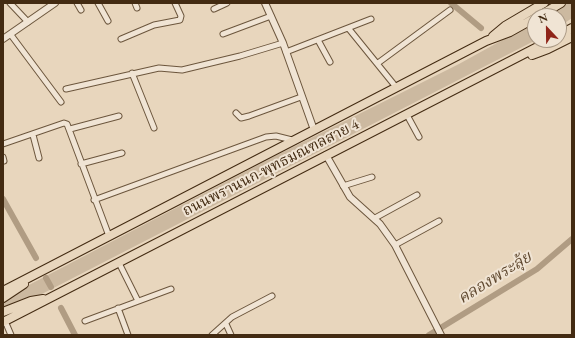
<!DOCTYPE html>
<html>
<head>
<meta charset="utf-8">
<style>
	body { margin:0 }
	#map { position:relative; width:575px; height:338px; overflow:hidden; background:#e8d6bd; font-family:"EB Garamond",serif }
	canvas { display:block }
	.frame { position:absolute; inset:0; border:4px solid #432b12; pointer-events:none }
	.north { position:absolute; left:527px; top:8px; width:40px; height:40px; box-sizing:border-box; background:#f0e4d4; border:1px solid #ab9a86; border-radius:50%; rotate:338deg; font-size:11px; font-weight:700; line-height:16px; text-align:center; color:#432b12 }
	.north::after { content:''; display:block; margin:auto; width:14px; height:18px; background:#8f2418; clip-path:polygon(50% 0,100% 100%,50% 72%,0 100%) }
</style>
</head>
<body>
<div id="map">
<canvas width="575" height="338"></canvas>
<div class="frame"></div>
<div class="north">N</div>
</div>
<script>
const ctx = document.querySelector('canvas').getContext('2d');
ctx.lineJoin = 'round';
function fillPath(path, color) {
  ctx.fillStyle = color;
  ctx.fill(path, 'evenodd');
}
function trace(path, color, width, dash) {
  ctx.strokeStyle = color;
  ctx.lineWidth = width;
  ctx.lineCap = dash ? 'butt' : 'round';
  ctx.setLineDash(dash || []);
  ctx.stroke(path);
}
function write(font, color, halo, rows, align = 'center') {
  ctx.font = font + ' "EB Garamond","Noto Serif Thai",serif';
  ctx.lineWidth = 4;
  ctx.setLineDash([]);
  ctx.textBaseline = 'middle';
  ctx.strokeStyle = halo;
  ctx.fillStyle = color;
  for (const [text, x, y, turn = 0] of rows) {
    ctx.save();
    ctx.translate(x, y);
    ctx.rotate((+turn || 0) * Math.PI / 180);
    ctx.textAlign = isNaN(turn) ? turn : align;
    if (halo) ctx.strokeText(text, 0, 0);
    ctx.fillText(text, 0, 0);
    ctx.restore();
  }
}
fillPath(new Path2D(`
	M565,3H572V18L559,27V16H544Z
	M535,22L536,40L36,297L3,310V300L27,286L277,155L459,64Z`), '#ccb9a0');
trace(new Path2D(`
	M451,3L481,28
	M3,199L36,258
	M46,278L51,287
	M61,308L75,335
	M429,335L537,269L572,239`), '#b09c83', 6);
const minor = new Path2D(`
	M10,3L28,22
	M77,3L81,10
	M98,3L108,21
	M135,3L137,8
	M214,9L227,3
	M349,29L396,87
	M223,34L271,16
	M11,35L61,102
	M121,39L154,25L180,20L181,16L175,3
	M318,40L330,62
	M286,52L371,19
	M378,63L450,10
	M132,73L154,128
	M66,89L159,68L182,70L240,56L283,43
	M236,113L241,118L249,116L301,97
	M407,115L419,137
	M70,129L119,116
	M33,135L39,158
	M3,144L64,123L67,124L109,236
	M3,157L4,161
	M81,164L122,153
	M343,186L372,177
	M94,200L266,137L276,136L292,140
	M375,218L417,195
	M395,245L439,221
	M119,263L138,301
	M118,308L128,335
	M5,321L11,335
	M85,321L171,289
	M226,324L231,335
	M212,335L232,317L272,296`);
const tertiary = new Path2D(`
	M265,3L283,43L314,130
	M3,39L55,3
	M326,155L350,197L380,224L395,245L441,335`);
const primary = new Path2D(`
	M539,16L561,3
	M559,35L572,28
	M493,36L505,26L544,3
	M532,55L548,49L572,37
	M3,291L486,41L510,32L535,18
	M3,298L24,284
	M3,312L31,301L43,299
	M3,322L551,40`);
trace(minor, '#6c563d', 7);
trace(tertiary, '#6c563d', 8);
trace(primary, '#432b12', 10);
trace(minor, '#f0e4d4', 5);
trace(tertiary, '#f0e4d4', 6);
trace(primary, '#e8d6bd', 8);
write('15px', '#432b12', '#f0e4d4', [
	["ถนนพรานนก-พุทธมณฑลสาย 4",271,168,-27]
]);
write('italic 16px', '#5e472e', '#f0e4d4', [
	["คลองพระลุ้ย",495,278,-32]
]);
</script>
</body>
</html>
